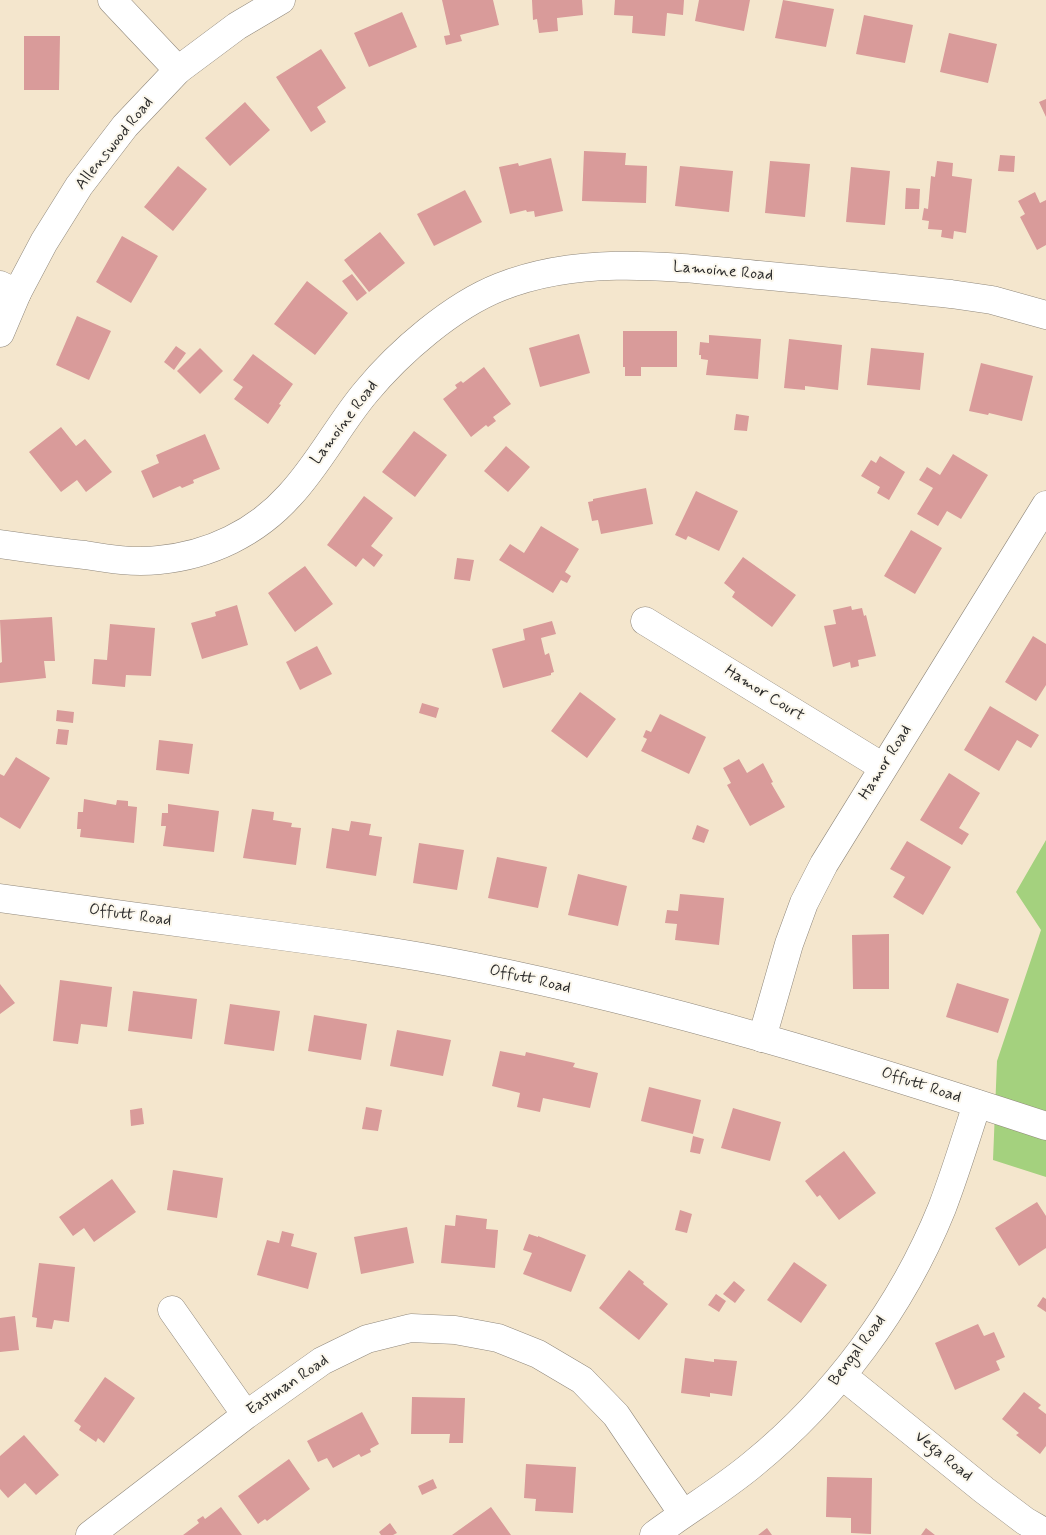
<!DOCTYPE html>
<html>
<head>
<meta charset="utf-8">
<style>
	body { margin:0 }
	canvas { display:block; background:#f4e6cd }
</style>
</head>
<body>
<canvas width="1046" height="1535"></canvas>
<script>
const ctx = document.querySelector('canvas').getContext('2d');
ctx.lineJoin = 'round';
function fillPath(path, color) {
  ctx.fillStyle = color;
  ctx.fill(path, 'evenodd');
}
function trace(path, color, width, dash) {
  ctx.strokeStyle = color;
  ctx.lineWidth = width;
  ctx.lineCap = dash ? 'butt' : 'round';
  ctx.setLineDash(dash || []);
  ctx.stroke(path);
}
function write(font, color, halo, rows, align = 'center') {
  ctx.font = font + ' Mynerve,sans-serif';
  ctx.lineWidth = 4;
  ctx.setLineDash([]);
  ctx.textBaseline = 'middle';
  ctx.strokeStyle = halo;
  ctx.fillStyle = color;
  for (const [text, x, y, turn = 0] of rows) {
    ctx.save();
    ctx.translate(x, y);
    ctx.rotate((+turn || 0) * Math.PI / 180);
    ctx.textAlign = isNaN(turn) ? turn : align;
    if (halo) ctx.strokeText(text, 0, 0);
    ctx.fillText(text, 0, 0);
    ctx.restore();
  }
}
fillPath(new Path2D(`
	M1046,840V1177L993,1160L997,1061L1041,930L1016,892Z`), '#a4d17e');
fillPath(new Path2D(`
	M442,0H493L499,25L460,35L462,41L446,45L444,36L450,35Z
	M532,0H582L583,15L557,18L558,31L539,33L537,19L533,20Z
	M615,0H684L683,15L667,13L665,36L632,33L633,16L614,15Z
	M699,0H750L744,31L695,21Z
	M783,0L834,9L826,47L775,38Z
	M402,12L417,47L369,67L354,33Z
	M864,15L913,25L905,63L856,54Z
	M949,33L997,44L988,83L940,72Z
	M24,36H60L59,90H24Z
	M321,49L346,88L317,107L326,122L311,132L276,77Z
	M1046,99V117L1039,102Z
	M245,102L270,130L230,166L205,138Z
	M584,151L626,153L625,165L647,166L646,203L582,201Z
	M1000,155L1015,156L1014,172L998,171Z
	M551,158L563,211L535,217L534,211L527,212L526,210L510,214L499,167L518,163L519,166Z
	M770,161L810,164L805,217L765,213Z
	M937,161L953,163L952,176L972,179L966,233L954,231L953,239L941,237L942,230L928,229L929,221L922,220L924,208L928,209L931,176L935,177Z
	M178,166L207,189L173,231L144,207Z
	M680,166L733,171L729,212L675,206Z
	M851,167L890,171L885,225L846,222Z
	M906,188L920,189L919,209H905Z
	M465,190L482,222L434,246L417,214Z
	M1035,192L1040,203L1046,200V245L1037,250L1020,217L1025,214L1018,201Z
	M380,232L405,263L369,292L344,260Z
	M122,236L158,256L131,303L96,282Z
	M352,274L367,293L357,301L342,281Z
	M307,281L348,313L315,355L274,324Z
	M77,316L111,331L89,380L56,365Z
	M623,331H677V367H641V376H625V367H623Z
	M579,334L590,373L540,387L529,348Z
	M709,335L761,339L758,379L706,375L708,360L701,359V355H699L700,342L709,343Z
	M789,339L842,345L838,390L805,386V390L784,388Z
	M176,346L186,353L174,370L164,362Z
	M200,348L223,371L200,394L177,371Z
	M871,348L924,353L920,390L867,385Z
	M253,354L293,384L279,404L281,405L268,424L234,399L243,387L233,380Z
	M981,363L1033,376L1022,421L989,413L988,415L969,411Z
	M484,367L511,404L493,417L496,421L488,427L486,425L471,437L443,399L457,388L455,385L461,381L463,383Z
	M736,414L749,416L747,431L734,430Z
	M61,427L76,446L85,439L112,472L86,492L77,480L61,492L29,452Z
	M414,431L447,455L415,497L382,472Z
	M205,434L220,469L193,480L194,483L182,488L180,486L153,498L141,471L159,463L156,455Z
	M506,446L530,467L508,492L484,471Z
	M953,454L988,475L961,519L947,511L938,526L917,514L933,488L919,480L927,467L940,475Z
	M880,456L905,472L889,500L877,493L880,487L861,476L871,460L876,463Z
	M646,488L653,524L601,534L598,520L592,521L588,502L593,501V499Z
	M696,491L738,511L719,551L688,536L686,540L675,535Z
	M364,496L393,518L371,546L383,555L374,567L363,558L356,567L327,545Z
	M541,526L579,549L565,572L571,576L567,583L561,580L553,593L499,560L510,544L524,553Z
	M911,530L942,548L915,594L884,576Z
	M743,557L796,595L772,627L732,597L735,592L724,583Z
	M457,558L474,560L470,581L454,579Z
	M305,566L333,604L295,632L268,593Z
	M237,605L248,645L202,659L191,623L216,616L215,612Z
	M851,606L852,610L862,608L864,616L866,615L876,656L858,660L859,666L851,668L850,662L833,667L824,626L836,624L833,610Z
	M52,617L55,661H44L46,678L0,683V663L2,662L0,620Z
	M552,621L556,634L541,638L545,655L549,653L554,672L551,673V675L503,688L492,649L525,640L523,629Z
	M110,624L155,628L151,676L126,675L125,687L92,684L94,659L107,660Z
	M1033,636L1046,644V685L1036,701L1005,682Z
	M317,646L332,674L300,690L286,662Z
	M580,692L616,719L587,758L551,731Z
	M422,703L439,708L436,718L419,713Z
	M990,706L1039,735L1031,748L1017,740L999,771L964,750Z
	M57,710L74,712L73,723L56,721Z
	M660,714L706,737L689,774L641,751L647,739L643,737L646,730L651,732Z
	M58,729L69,730L67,745L56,744Z
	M159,740L193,744L189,774L156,770Z
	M16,757L50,778L20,829L0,817V774L4,776Z
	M739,759L747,773L763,763L773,782L771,783L785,807L750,826L727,785L731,783L723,768Z
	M949,773L980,793L959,828L969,834L962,845L920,820Z
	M84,799L116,805L117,800L128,801V806L137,807L134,843L80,837L81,829H77L78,812H83Z
	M168,804L219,811L214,852L163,846L166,826H161L162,813H168Z
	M252,809L274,812L273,820L292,823L291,827L301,828L296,865L243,858Z
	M351,821L371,824L369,835L382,837L376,876L326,868L332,828L349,831Z
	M697,825L709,830L704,843L692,839Z
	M907,841L951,867L923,915L893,897L905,877L890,869Z
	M419,843L464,850L457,890L413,883Z
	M497,857L547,867L538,908L488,898Z
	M578,874L627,886L618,926L568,915Z
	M680,894L724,898L719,945L675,940L677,924L665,923L667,910L678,911Z
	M889,934V989H853L852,935Z
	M60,980L112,987L107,1027L81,1024L78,1044L53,1041Z
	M957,983L1009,999L998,1033L946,1017Z
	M0,984L15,1003L0,1014Z
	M133,991L197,999L192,1039L128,1031Z
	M230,1004L280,1011L274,1051L224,1044Z
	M314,1015L367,1024L361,1060L308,1051Z
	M397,1030L451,1040L443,1076L390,1066Z
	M500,1051L525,1056L526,1052L575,1063L573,1067L598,1073L590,1108L543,1098L540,1112L517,1107L520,1093L492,1086Z
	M649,1087L701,1100L693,1134L641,1121Z
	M366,1107L382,1110L378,1131L362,1129Z
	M142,1108L144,1124L131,1126L130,1110Z
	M733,1108L781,1122L770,1161L721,1148Z
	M693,1136L704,1139L700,1154L690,1152Z
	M844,1151L876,1193L839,1220L820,1195L817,1197L805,1181Z
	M173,1170L223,1178L217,1218L167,1210Z
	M112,1179L136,1212L94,1242L84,1228L73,1236L59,1217Z
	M1037,1202L1046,1216V1248L1019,1266L995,1228Z
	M680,1210L692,1214L687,1233L675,1230Z
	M456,1215L487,1219L486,1229L498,1230L495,1268L441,1263L445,1225L455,1226Z
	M407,1227L414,1263L361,1274L354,1237Z
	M282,1231L294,1234L291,1246L317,1253L308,1289L257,1275L267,1240L279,1243Z
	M529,1234L538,1237V1236L586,1255L571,1292L523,1274L532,1253L523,1250Z
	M794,1262L827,1285L801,1323L767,1300Z
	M39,1263L75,1267L69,1322L54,1320L52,1329L36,1327L37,1318L32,1317Z
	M629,1270L644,1282L643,1284L668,1304L639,1340L599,1308Z
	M734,1281L745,1290L735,1303L723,1294Z
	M716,1294L726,1301L719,1312L708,1305Z
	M1043,1297L1046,1299V1312L1037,1306Z
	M15,1316L19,1350L0,1352V1318Z
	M978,1324L984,1336L994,1332L1005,1357L996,1361L1000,1370L955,1390L935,1343Z
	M685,1358L714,1362V1359L737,1361L732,1396L710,1393V1397L681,1393Z
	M105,1377L135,1398L104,1443L98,1438L96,1442L79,1430L81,1426L74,1421Z
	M1024,1392L1041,1405L1038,1408L1046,1414V1446L1040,1454L1016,1435L1019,1433L1002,1419Z
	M412,1397L465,1398L463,1443H449L450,1434H411Z
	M362,1412L379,1444L370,1449L371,1452L361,1457L359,1454L333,1468L327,1458L318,1462L307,1441Z
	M24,1435L59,1475L36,1495L25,1483L8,1498L0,1489V1456Z
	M289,1459L310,1489L267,1521L265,1519L258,1524L238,1496Z
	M526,1464L576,1467L573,1513L535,1511L536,1499L524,1498Z
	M827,1477L872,1478L871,1534L851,1533V1518L826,1517Z
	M433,1479L437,1488L422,1495L418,1486Z
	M221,1507L242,1535H183L199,1523L197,1520L203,1516L205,1519Z
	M491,1507L511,1535H452Z
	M390,1523L397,1533L393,1535H381L379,1532Z
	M767,1528L772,1535H758Z
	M926,1528L935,1535H921Z`), '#d99b9a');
const minor = new Path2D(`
	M112,0L178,70
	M0,285L17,293
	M0,544C28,548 57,552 85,555C109,559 134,563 159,560C210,555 256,533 290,495C319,464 339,424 366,392C399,352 452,306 500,287C583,254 673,267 759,275C823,281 887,287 951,294L992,300L1046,315
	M645,621L883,767
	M762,1038L789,944L804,903L824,864L1046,505
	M172,1310L246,1415
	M843,1376L984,1490L1025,1521L1046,1533
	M90,1535L246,1415L322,1361L367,1339L411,1328L455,1330L498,1338L538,1354L582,1380L616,1415L683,1514
	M654,1535C686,1511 722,1490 753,1464C835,1397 902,1307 942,1208C955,1174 966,1138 977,1104`);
const tertiary = new Path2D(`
	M0,333L17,293L44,242L79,186L125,126L178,70L237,26L281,0
	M0,898C84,910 167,921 251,932C326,942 401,952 475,967C669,1006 858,1064 1046,1126`);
trace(minor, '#90887c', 29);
trace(tertiary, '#90887c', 29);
trace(minor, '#fff', 28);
trace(tertiary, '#fff', 28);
write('16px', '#2b2b2b', '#fbf7ec', [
	["Allenswood Road",115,144,-51],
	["Lamoine Road",723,272,5],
	["Lamoine Road",345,423,-53],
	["Hamor Court",764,694,32],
	["Hamor Road",886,763,-58],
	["Offutt Road",130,916,8],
	["Offutt Road",530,980,13],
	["Offutt Road",921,1086,18],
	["Bengal Road",858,1351,-53],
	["Eastman Road",288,1386,-34],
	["Vega Road",943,1457,39]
]);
</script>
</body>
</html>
